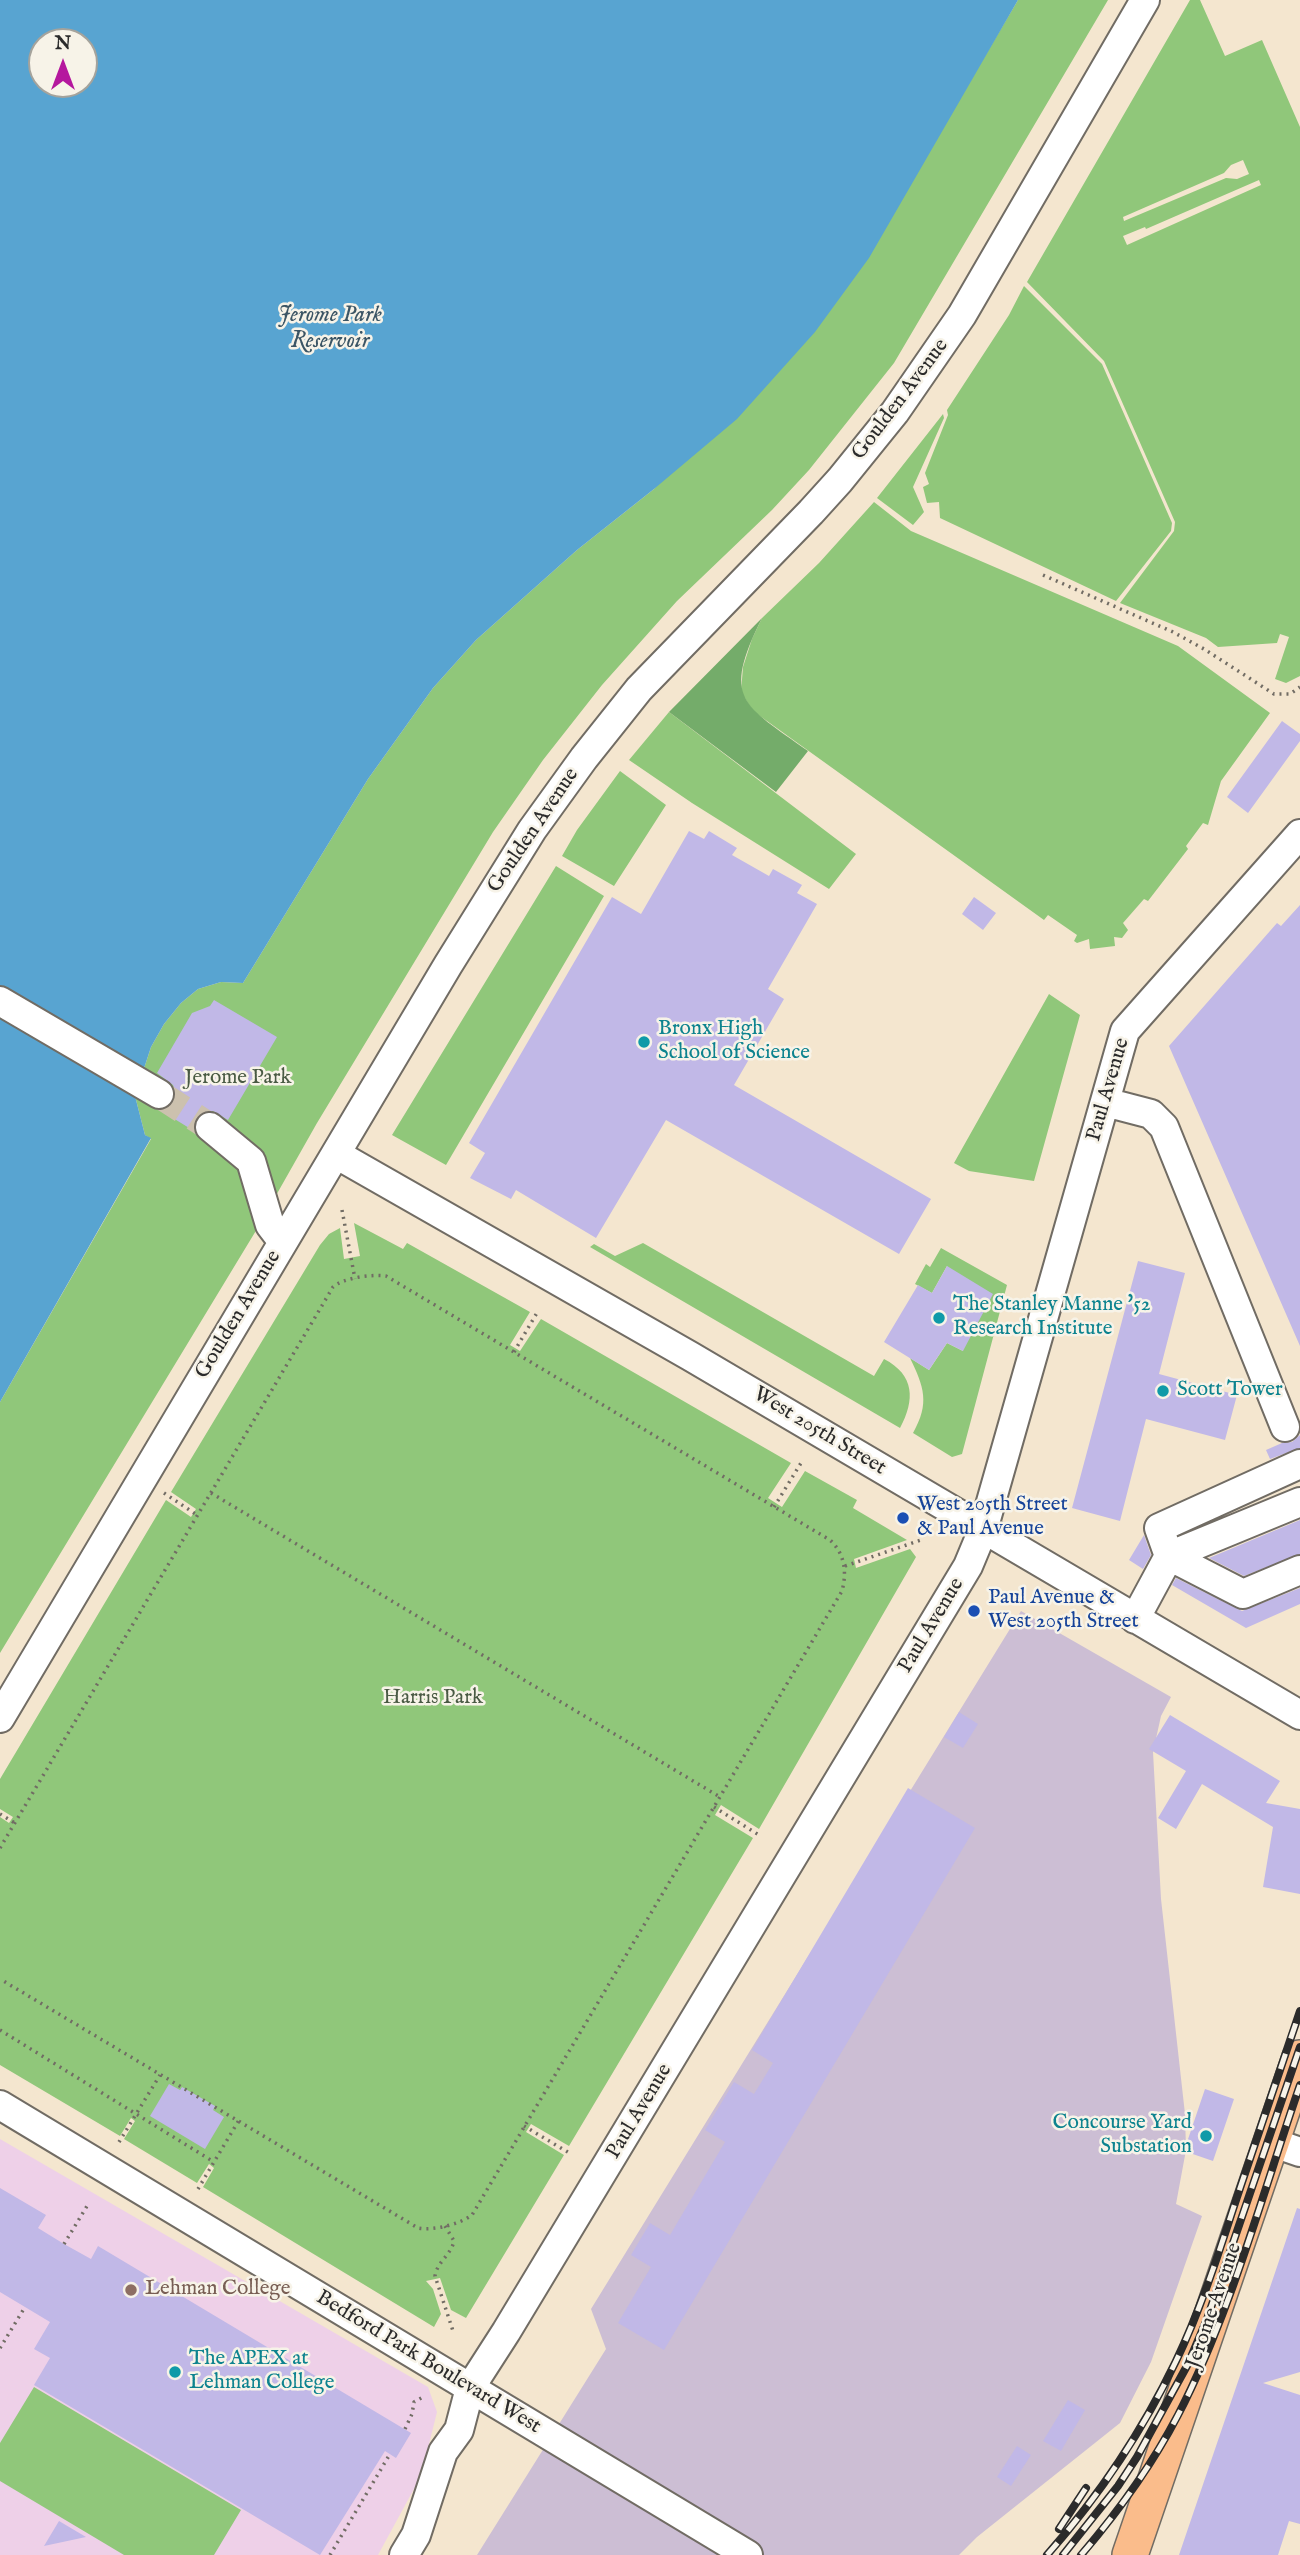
<!DOCTYPE html>
<html>
<head>
<meta charset="utf-8">
<style>
	body { margin:0 }
	#map { position:relative; width:1300px; height:2555px; overflow:hidden; background:#f4e6cf; font-family:"IM FELL English",serif }
	canvas { display:block }
	.north { position:absolute; left:28px; top:28px; width:70px; height:70px; box-sizing:border-box; background:#f7f3e8; border:2px solid #a5a39c; border-radius:50%; rotate:0deg; font-size:19px; font-weight:700; line-height:28px; text-align:center; color:#2b2b2b }
	.north::after { content:''; display:block; margin:auto; width:24px; height:32px; background:#b5179e; clip-path:polygon(50% 0,100% 100%,50% 72%,0 100%) }
</style>
</head>
<body>
<div id="map">
<canvas width="1300" height="2555"></canvas>
<div class="north">N</div>
</div>
<script>
const ctx = document.querySelector('canvas').getContext('2d');
ctx.lineJoin = 'round';
function fillPath(path, color) {
  ctx.fillStyle = color;
  ctx.fill(path, 'evenodd');
}
function trace(path, color, width, dash) {
  ctx.strokeStyle = color;
  ctx.lineWidth = width;
  ctx.lineCap = dash ? 'butt' : 'round';
  ctx.setLineDash(dash || []);
  ctx.stroke(path);
}
function write(font, color, halo, rows, align = 'center') {
  ctx.font = font + ' "IM FELL English",serif';
  ctx.lineWidth = 5;
  ctx.setLineDash([]);
  ctx.textBaseline = 'middle';
  ctx.strokeStyle = halo;
  ctx.fillStyle = color;
  for (const [text, x, y, turn = 0] of rows) {
    ctx.save();
    ctx.translate(x, y);
    ctx.rotate((+turn || 0) * Math.PI / 180);
    ctx.textAlign = isNaN(turn) ? turn : align;
    if (halo) ctx.strokeText(text, 0, 0);
    ctx.fillText(text, 0, 0);
    ctx.restore();
  }
}
fillPath(new Path2D(`
	M0,2139L428,2387L437,2412L421,2476L378,2555H0Z`), '#eed0e8');
fillPath(new Path2D(`
	M1021,1611L1171,1697L1161,1716L1153,1752L1161,1899L1185,2114L1186,2150L1176,2204L1202,2216L1151,2362L1120,2423L977,2537L959,2555H477L606,2349L591,2309Z`), '#ccbed4');
fillPath(new Path2D(`
	M1018,0H1108L894,363L809,470L772,510L677,601L602,685L543,760L493,832L317,1123L257,1229L0,1653V1402L151,1139L145,1135L135,1096L151,1047L164,1024L181,1003L198,989L221,982L243,983L368,779L433,688L476,640L577,550L654,489L963,93Z
	M1190,0H1200L1225,56L1262,40L1300,127V676L1286,683L1275,679L1289,637L1280,634L1277,643L1218,647L1206,638L1120,603L1174,531L1175,522L1104,361L1027,282ZM1243,160L1249,174L1237,179L1226,178L1124,221L1123,217L1224,173L1231,165ZM1259,180L1261,185L1127,245L1123,236L1145,227L1146,229Z
	M1024,286L1102,364L1172,523L1171,531L1116,601L940,518L939,502L927,503L923,487L929,484L925,473L948,415L947,410L1009,315Z
	M943,414L944,418L913,487L924,512L913,525L877,498Z
	M874,502L911,531L1178,646L1270,713L1221,781L1208,825L1203,823L1186,846L1188,849L1148,901L1144,899L1123,923L1128,930L1122,938L1114,937L1115,946L1090,949L1089,939L1077,943L1074,941L1077,935L1048,915L1044,920L753,711L741,692L743,667L752,639L762,618L819,563Z
	M669,712L856,854L829,889L692,803L629,760Z
	M620,771L666,805L614,886L562,856L577,830Z
	M556,866L604,896L446,1165L392,1135Z
	M1049,994L1080,1015L1034,1181L969,1171L954,1163Z
	M354,1223L403,1249L407,1243L530,1312L510,1345L520,1351L541,1319L791,1463L768,1498L782,1507L805,1471L857,1500L853,1508L907,1540L854,1559L856,1568L910,1549L916,1557L759,1829L721,1805L715,1815L753,1838L569,2146L531,2124L526,2132L564,2155L466,2318L451,2310L440,2278L426,2281L433,2289L441,2314L434,2327L203,2187L214,2168L209,2164L197,2183L124,2139L135,2121L131,2118L120,2136L0,2065V1817L9,1823L13,1817L0,1809V1779L166,1500L191,1517L196,1509L171,1492L320,1245L329,1234L340,1228L344,1259L360,1256Z
	M643,1243L874,1376L884,1359C915,1375 915,1400 900,1428L590,1247L594,1244L615,1256Z
	M941,1248L1007,1285L962,1454L952,1457L913,1433C930,1403 924,1387 910,1358L929,1370L947,1343L963,1351L947,1266L932,1293L915,1284L926,1264L930,1267Z
	M34,2387L241,2510L214,2555H124L0,2481V2443Z`), '#90c77a');
fillPath(new Path2D(`
	M762,618C721,700 743,704 808,751L776,792L669,712Z`), '#74ac6a');
fillPath(new Path2D(`
	M0,0H1018L869,258L815,332L737,419L654,489L577,550L476,640L433,688L368,779L243,983L221,982L198,989L181,1003L164,1024L151,1047L135,1096L145,1135L151,1138L0,1402ZM42,42H84V84H42Z`), '#58a4d1');
fillPath(new Path2D(`
	M1282,721L1300,734V741L1248,813L1227,797Z
	M689,831L704,839L709,831L737,848L732,855L769,876L773,869L802,885L797,893L817,904L768,989L784,999L734,1085L931,1199L899,1254L666,1120L596,1238L516,1190L511,1199L470,1178L485,1153L469,1143L612,897L641,914Z
	M974,897L996,913L983,930L962,914Z
	M1300,905V1346L1169,1046L1277,923L1281,926Z
	M214,1000L277,1037L228,1120L213,1111H205L197,1117L194,1131L160,1110L168,1108L173,1103L176,1093L173,1085L157,1073L192,1013L210,1006Z
	M1138,1261L1185,1273L1159,1374L1237,1395L1225,1440L1146,1419L1120,1521L1072,1508Z
	M947,1266L993,1294L963,1351L947,1343L929,1370L884,1342L918,1285L932,1293Z
	M1300,1435V1448L1270,1459L1266,1450L1282,1443L1292,1442Z
	M1300,1520V1554L1244,1576L1209,1558Z
	M1144,1535L1151,1555L1143,1569L1129,1560Z
	M1176,1578L1242,1611L1300,1588V1604L1246,1628L1172,1585Z
	M959,1712L978,1724L963,1748L944,1737Z
	M1170,1715L1280,1781L1266,1803L1300,1809V1894L1263,1887L1273,1827L1202,1784L1176,1829L1158,1818L1186,1771L1149,1749Z
	M908,1788L975,1828L664,2350L618,2323L651,2267L631,2255L650,2223L670,2235L725,2142L705,2130L734,2082L754,2094L773,2063L752,2050Z
	M169,2084L180,2090L182,2087L215,2106L213,2110L224,2117L205,2149L150,2116Z
	M1205,2089L1234,2099L1213,2161L1184,2151Z
	M0,2188L46,2215L38,2228L64,2244L91,2259L98,2246L411,2433L396,2458L385,2451L320,2555L34,2385L50,2358L34,2349L50,2322L0,2292Z
	M1297,2208L1300,2209V2372L1263,2383L1300,2395V2524L1289,2521L1278,2555H1179Z
	M1068,2400L1085,2410L1061,2451L1043,2441Z
	M1017,2446L1031,2455L1011,2486L997,2477Z
	M59,2521L86,2537L44,2546Z`), '#c1b8e7');
trace(new Path2D(`
	M159,1094L210,1127`), '#ccc1ae', 28, [28, 14]);
const minor = new Path2D(`
	M0,1001L159,1094
	M1105,1102L1151,1114L1164,1127L1285,1427
	M210,1127L251,1161L270,1225L283,1242
	M336,1154L690,1356L1300,1715
	M1300,1464L1159,1528L1169,1556L1243,1594L1300,1570
	M1135,1619L1169,1556L1300,1502
	M0,1718L448,965L532,830L584,758L639,689L811,512L840,480L895,412L962,315L1145,0
	M0,2105L748,2555
	M1271,2142L1300,2152
	M404,2555L416,2535L443,2452L459,2430L470,2388L506,2332L968,1566L983,1530L1125,1031L1300,834`);
const major = new Path2D(`
	M1130,2555L1300,2058`);
trace(minor, '#716c64', 32);
trace(major, '#716c64', 38);
trace(new Path2D(`
	M1043,575L1173,632L1204,649L1274,694H1290L1300,687
	M342,1210L355,1279
	M514,1352L538,1311
	M164,1493L197,1515
	M211,1493L720,1797
	M774,1507L801,1463
	M845,1566L924,1539
	M714,1807L759,1835
	M0,1814L15,1823
	M0,1848L333,1287C343,1278 371,1274 386,1276L830,1540C845,1554 847,1572 842,1591L472,2215C460,2224 434,2231 418,2228L0,1979
	M0,2030L214,2162
	M524,2126L571,2154
	M119,2142L160,2075
	M198,2189L239,2120
	M445,2226L454,2241C451,2255 437,2262 435,2276L453,2331
	M64,2244L87,2206
	M0,2348L25,2307
	M405,2429L412,2414L414,2402L423,2397
	M330,2555L390,2454`), '#716c64', 3.5, [2, 5]);
trace(minor, '#fff', 28);
trace(major, '#fabc8b', 35);
const rail = new Path2D(`
	M1059,2529L1086,2488
	M1047,2555C1099,2496 1142,2432 1176,2361C1201,2309 1219,2252 1237,2197C1258,2135 1279,2073 1300,2011
	M1063,2555L1118,2486L1137,2457L1188,2364L1207,2319L1300,2047
	M1081,2555C1118,2512 1152,2465 1178,2415C1230,2315 1263,2192 1300,2085`);
trace(rail, '#2b2b2b', 8);
trace(rail, '#f7f3e8', 5, [16]);
for (const [x, y, r, color] of [
	[644,1042,7,"#0f9aa8"],
	[939,1318,7,"#0f9aa8"],
	[1163,1391,7,"#0f9aa8"],
	[903,1518,7,"#1a4fb4"],
	[974,1611,7,"#1a4fb4"],
	[1206,2136,7,"#0f9aa8"],
	[131,2290,7,"#8d6e63"],
	[175,2372,7,"#0f9aa8"]
]) {
  const dot = new Path2D();
  dot.arc(x, y, r, 0, 2 * Math.PI);
  ctx.fillStyle = color;
  ctx.fill(dot);
  trace(dot, '#f7f3e8', 2.5);
}
write('21px', '#2b2b2b', '#f7f3e8', [
	["Goulden Avenue",901,400,-53],
	["Goulden Avenue",534,831,-56],
	["Paul Avenue",1109,1090,-74],
	["Goulden Avenue",239,1315,-59],
	["West 205th Street",819,1432,31],
	["Paul Avenue",932,1626,-59],
	["Paul Avenue",640,2112,-59],
	["Jerome Avenue",1215,2306,-71],
	["Bedford Park Boulevard West",428,2363,31]
]);
write('21px', '#0d838f', '#f7f3e8', [
	["Bronx High",658,1030],
	["School of Science",658,1054],
	["The Stanley Manne '52",953,1306],
	["Research Institute",953,1330],
	["Scott Tower",1177,1391],
	["Concourse Yard",1192,2124,"right"],
	["Substation",1192,2148,"right"],
	["The APEX at",189,2360],
	["Lehman College",189,2384]
], 'left');
write('21px', '#495a43', '#f7f3e8', [
	["Jerome Park",238,1079],
	["Harris Park",433,1699]
]);
write('21px', '#164399', '#f7f3e8', [
	["West 205th Street",917,1506],
	["& Paul Avenue",917,1530],
	["Paul Avenue &",988,1599],
	["West 205th Street",988,1623]
], 'left');
write('21px', '#785e54', '#f7f3e8', [
	["Lehman College",145,2290]
], 'left');
write('italic 23px', '#3b5565', '#f7f3e8', [
	["Jerome Park",330,316],
	["Reservoir",330,342]
]);
</script>
</body>
</html>
